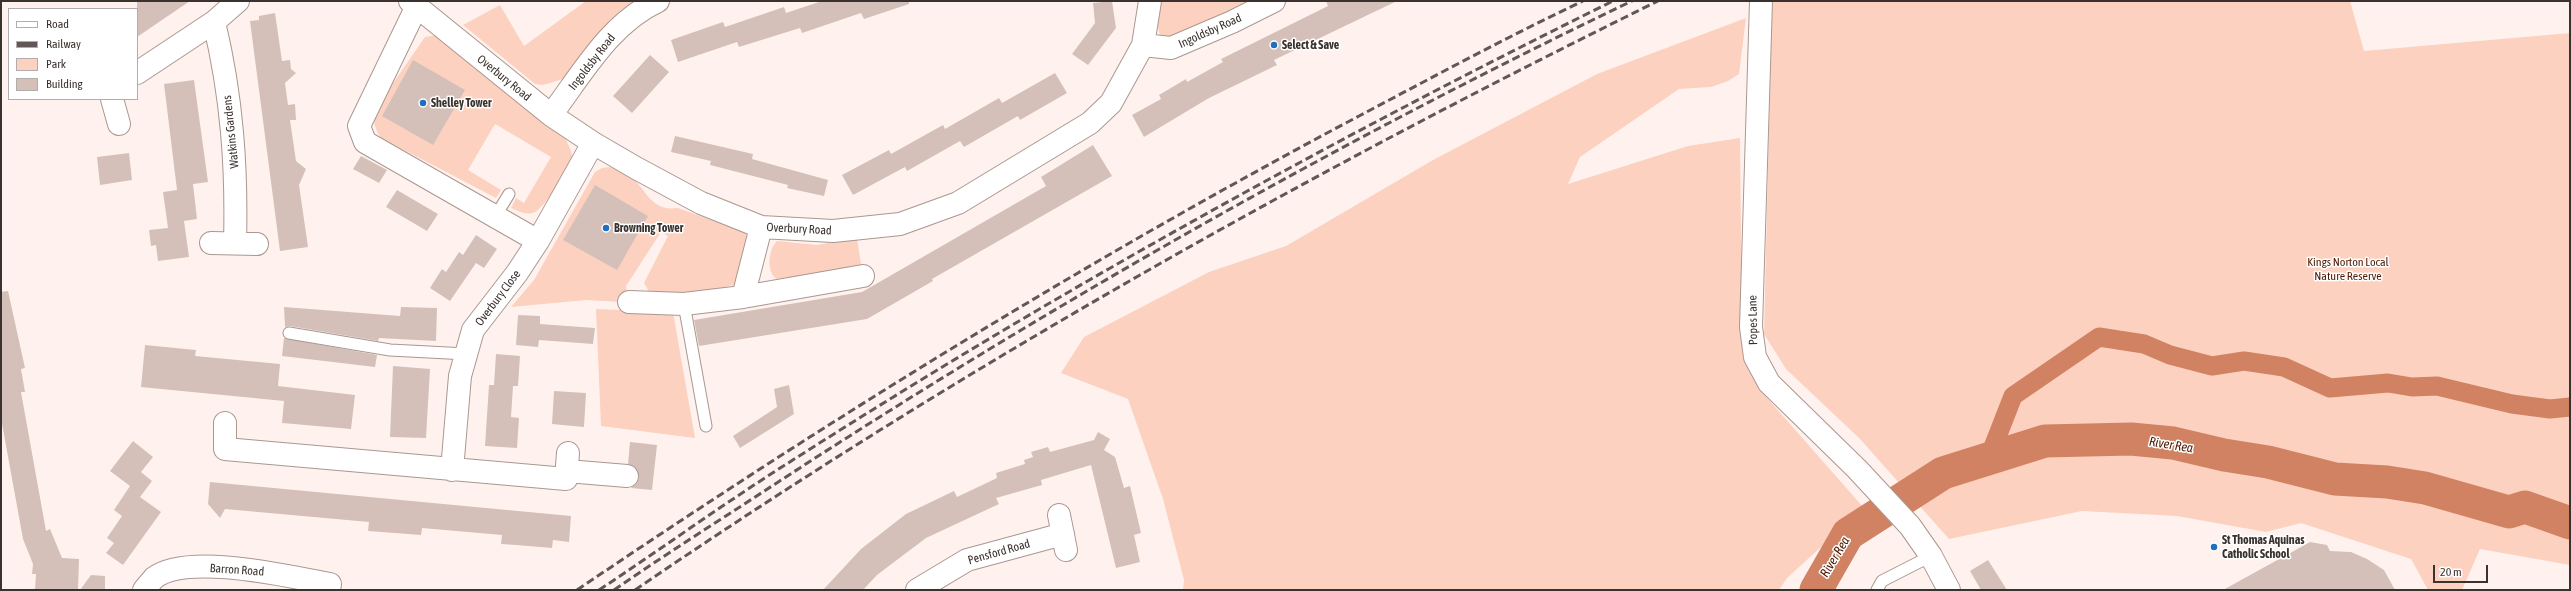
<!DOCTYPE html>
<html>
<head>
<meta charset="utf-8">
<style>
	body { margin:0 }
	#map { position:relative; width:2571px; height:591px; overflow:hidden; background:#fff2ee; font-family:"Asap Condensed",sans-serif }
	canvas { display:block }
	.frame { position:absolute; inset:0; border:2px solid #3a322f; pointer-events:none }
	.legend { position:absolute; left:8px; top:8px; width:130px; height:92px; box-sizing:border-box; background:#fff; border:1px solid #b0adac; margin:0; padding:5px 7px; list-style:none; font-size:12px; color:#3a322f }
	.legend li { display:flex; align-items:center; gap:8px; height:20px }
	.legend b { width:20px; border:1px solid #b0adac }
	.scale { position:absolute; left:2433px; top:565px; width:55px; height:18px; box-sizing:border-box; border:2px solid #3a322f; border-top:0; padding-left:5px; font-size:12px; line-height:14px; white-space:nowrap; color:#3a322f; -webkit-text-stroke:3px #fff; paint-order:stroke }
</style>
</head>
<body>
<div id="map">
<canvas width="2571" height="591"></canvas>
<div class="frame"></div>
<ul class="legend">
<li><b style="height:5px;background:#fff"></b>Road</li>
<li><b style="height:5px;background:#615855"></b>Railway</li>
<li><b style="height:11px;background:#fcd1c0"></b>Park</li>
<li><b style="height:11px;background:#d4c0b9"></b>Building</li>
</ul>
<div class="scale">20 m</div>
</div>
<script>
const ctx = document.querySelector('canvas').getContext('2d');
ctx.lineJoin = 'round';
function fillPath(path, color) {
  ctx.fillStyle = color;
  ctx.fill(path, 'evenodd');
}
function trace(path, color, width, dash) {
  ctx.strokeStyle = color;
  ctx.lineWidth = width;
  ctx.lineCap = dash ? 'butt' : 'round';
  ctx.setLineDash(dash || []);
  ctx.stroke(path);
}
function write(font, color, halo, rows, align = 'center') {
  ctx.font = font + ' "Asap Condensed",sans-serif';
  ctx.lineWidth = 3;
  ctx.setLineDash([]);
  ctx.textBaseline = 'middle';
  ctx.strokeStyle = halo;
  ctx.fillStyle = color;
  for (const [text, x, y, turn = 0] of rows) {
    ctx.save();
    ctx.translate(x, y);
    ctx.rotate((+turn || 0) * Math.PI / 180);
    ctx.textAlign = isNaN(turn) ? turn : align;
    if (halo) ctx.strokeText(text, 0, 0);
    ctx.fillText(text, 0, 0);
    ctx.restore();
  }
}
fillPath(new Path2D(`
	M586,1H637L593,41L563,79L543,85L535,84L463,25L500,5L524,46Z
	M1161,1H1259L1174,41L1161,39L1157,24Z
	M1772,1H2350L2364,51L2570,33V565L2480,549L2462,590H2428L2411,559L2301,523L2266,532L2177,516L2082,511L1949,539L1860,439L1786,369L1764,334Z
	M1746,18L1739,74L1728,81L1711,87L1679,89L1580,157L1568,184L1688,146L1740,138L1742,349L1760,390L1864,508L1787,578L1779,590H1183L1184,580L1163,499L1128,399L1061,373L1084,337L1209,272L1286,246L1433,160L1597,74Z
	M437,35L565,137C567,143 571,149 572,155C573,165 545,207 535,212C527,216 518,211 511,208L516,198L524,203L551,157L495,124L468,170L501,190L496,198L381,138C373,126 372,118 378,105L425,37Z
	M610,167C616,170 625,172 630,176C647,189 650,212 678,208L744,232L748,237L740,283L693,296L651,295L644,283L668,236L661,232L626,286L627,294L621,302L586,300L511,307L534,280L595,172L602,168Z
	M857,238L862,271L789,284L788,277L777,279C766,273 768,249 777,241L817,245Z
	M596,309L673,312L695,438L601,426Z`), '#fcd1c0');
trace(new Path2D(`
	M1988,460L2013,396L2099,337L2144,344L2170,355L2212,366L2244,361L2284,367L2330,388L2388,383L2412,387L2437,386L2512,404L2550,409L2570,407`), '#d18262', 19);
trace(new Path2D(`
	M1816,590L1848,534L1943,473L2045,441L2131,439L2173,443L2224,455L2268,462L2335,479L2387,482L2425,488L2509,512L2525,507L2570,523`), '#d18262', 33);
fillPath(new Path2D(`
	M137,1H190L137,37Z
	M822,1H909V4L864,19L861,13L802,33L800,28L739,47L737,42L678,62L671,40L723,22L725,27L784,7L786,13Z
	M1112,1L1116,28L1088,65L1072,54L1095,23L1093,3Z
	M1326,1H1397L1274,60L1277,65L1209,98L1144,137L1132,115L1161,99L1159,95L1186,79L1187,82L1223,62L1221,59L1328,6Z
	M275,13L282,61L290,60L291,69L296,73L285,83L288,105L295,104L296,120H290L296,161L306,169L299,185L308,247L280,251L250,21L259,20V16Z
	M650,55L669,72L632,113L613,96Z
	M413,60L465,90L433,145L382,116Z
	M1055,73L1067,93L1020,120L1018,116L964,147L960,141L907,171L905,167L853,195L842,175L889,150L891,154L943,125L945,129L999,98L1002,103Z
	M194,80L208,182L193,184L197,219L184,221L189,257L158,261L156,245L151,246L149,230L168,228L163,192L177,190L164,84Z
	M675,136L753,154L752,159L828,180L824,196L787,188L788,185L710,165L711,161L671,152Z
	M1093,145L1112,176L932,279L933,281L867,319L699,346L694,320L862,292L1046,186L1041,177Z
	M129,153L132,180L100,185L97,157Z
	M361,156L387,170L379,183L353,169Z
	M595,185L648,216L617,270L563,240Z
	M397,190L438,214L427,231L386,207Z
	M476,235L497,249L484,268L476,263L450,301L430,288L442,269L446,272L459,252L463,255Z
	M8,291L25,368L21,369L25,392H21L46,531L50,529L62,558L79,559L78,590H35L36,574H32L33,564L23,539L1,418V292Z
	M284,307L400,316L401,307L437,308L436,341L379,338L378,341L290,326L285,327Z
	M518,315L540,316V324L595,328L593,344L539,340L538,347L516,345Z
	M284,338L377,355L375,367L282,356Z
	M145,345L196,350L195,356L280,364L278,386L355,395L351,429L282,423L284,401L141,387Z
	M496,354L520,356L518,386H513L511,417L519,418L517,448L485,446L489,385H494Z
	M393,366L430,369L426,438L390,437Z
	M789,385L794,414L740,448L733,436L777,407L774,389Z
	M554,391L586,393L584,427L552,424Z
	M1098,432L1110,439L1104,450L1115,457L1124,488L1130,486L1141,533L1134,535L1140,562L1116,568L1091,465L1041,480L1042,485L996,498L999,504L926,538L877,575L863,590H823L861,549L906,514L954,491L957,497L997,478L996,473L1025,464L1024,460L1033,457L1031,452L1048,447L1050,452L1094,440Z
	M133,441L153,457L141,472L152,481L140,497L161,512L123,565L106,553L114,543L107,538L122,516L114,510L130,486L110,471Z
	M630,442L657,445L652,490L631,488L637,483L639,477L634,466L628,464Z
	M210,482L571,516L569,542L553,540L552,548L516,545L501,544L502,535L422,528L421,535L368,531L369,522L225,509L220,518L208,504Z
	M2310,542L2327,545L2330,551L2351,552L2367,559L2384,570L2395,590H2223Z
	M1988,560L2007,590H1981L1970,571Z
	M91,575L105,576V590H80Z`), '#d4c0b9');
const lane = new Path2D(`
	M495,217L509,194
	M684,304L706,426
	M289,333L390,350L467,354
	M1877,590L1882,581L1931,556`);
const street = new Path2D(`
	M410,1L551,115L593,143L636,168L701,203L761,227L833,231L900,224L958,203L1090,123L1111,103L1143,45L1150,1
	M1761,1L1751,327L1755,357L1769,383L1857,469L1910,526L1931,556L1949,590
	M416,8L359,126L365,142L538,241
	M214,22C232,97 237,167 235,243
	M1143,45L1171,48L1232,22L1274,1
	M137,73L214,22L238,1
	M112,99L119,124
	M551,115C582,74 610,23 658,1
	M211,243L257,244
	M743,297L761,227
	M629,302L684,304L743,297L863,276
	M225,423V449L566,479L568,453
	M452,470L460,376L473,330L517,273L538,241L593,143
	M567,471L627,476
	M1059,515L1066,550
	M144,590C147,586 151,582 154,578C187,552 291,577 330,584L329,590
	M917,590L967,560L1063,534`);
trace(lane, '#aa9790', 13);
trace(street, '#aa9790', 24);
trace(lane, '#fff', 11);
trace(street, '#fff', 22);
trace(new Path2D(`
	M577,590C830,419 1089,259 1359,116C1433,77 1507,37 1583,1
	M599,590C661,549 722,505 785,465C1052,294 1329,141 1613,1
	M614,590C666,554 720,520 772,486C1048,306 1335,143 1632,1
	M635,590C960,368 1304,175 1658,1`), '#615855', 3, [8, 4]);
for (const [x, y, r, color] of [
	[1274,45,4,"#206fbe"],
	[423,103,4,"#206fbe"],
	[606,228,4,"#206fbe"],
	[2214,547,4,"#206fbe"]
]) {
  const dot = new Path2D();
  dot.arc(x, y, r, 0, 2 * Math.PI);
  ctx.fillStyle = color;
  ctx.fill(dot);
  trace(dot, '#fff', 1.5);
}
write('12px', '#3a322f', '#fff', [
	["Ingoldsby Road",1210,31,-24],
	["Ingoldsby Road",592,62,-52],
	["Overbury Road",504,78,39],
	["Watkins Gardens",231,132,-96],
	["Overbury Road",799,229,3],
	["Overbury Close",498,298,-53],
	["Popes Lane",1753,320,-91],
	["Pensford Road",999,552,-16],
	["Barron Road",237,570,4]
]);
write('bold 12px', '#3a322f', '#fff', [
	["Select & Save",1282,45],
	["Shelley Tower",431,103],
	["Browning Tower",614,228],
	["St Thomas Aquinas",2222,540],
	["Catholic School",2222,554]
], 'left');
write('12px', '#4d1b03', '#fff', [
	["Kings Norton Local",2348,262],
	["Nature Reserve",2348,276]
]);
write('italic 13px', '#4c1a03', '#fff', [
	["River Rea",2171,445,9],
	["River Rea",1835,557,-59]
]);
</script>
</body>
</html>
